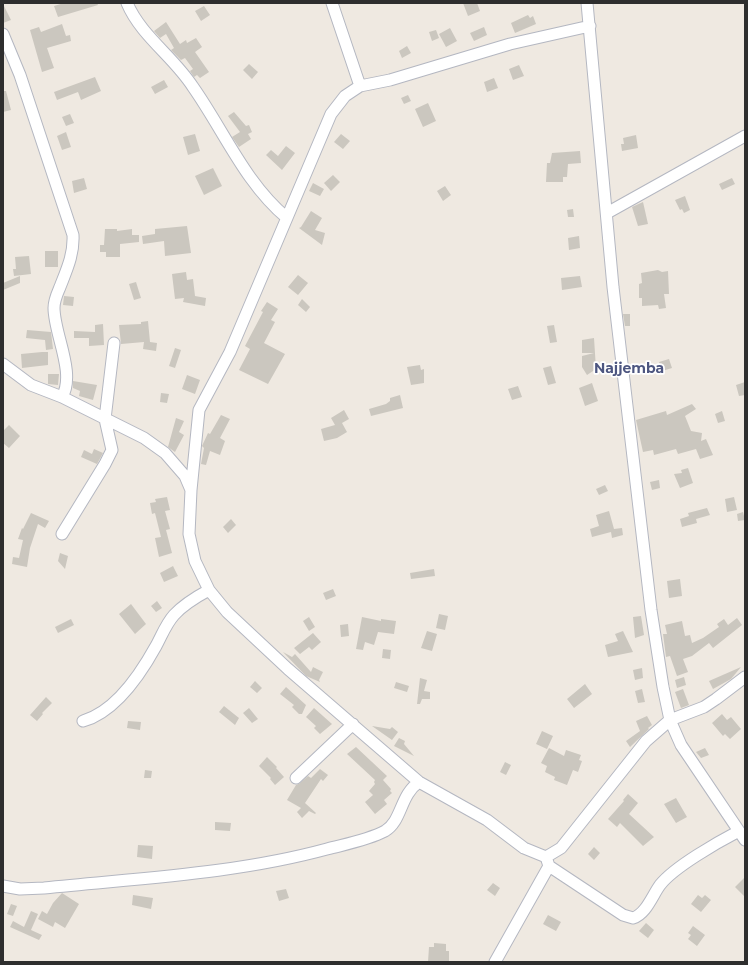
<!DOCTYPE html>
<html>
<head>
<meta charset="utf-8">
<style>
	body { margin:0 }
	#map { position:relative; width:748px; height:965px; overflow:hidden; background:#efe9e1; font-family:Montserrat,sans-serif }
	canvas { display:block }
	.frame { position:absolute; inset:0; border:4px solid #2e2e2e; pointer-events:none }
</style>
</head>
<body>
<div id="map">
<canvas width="748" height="965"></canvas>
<div class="frame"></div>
</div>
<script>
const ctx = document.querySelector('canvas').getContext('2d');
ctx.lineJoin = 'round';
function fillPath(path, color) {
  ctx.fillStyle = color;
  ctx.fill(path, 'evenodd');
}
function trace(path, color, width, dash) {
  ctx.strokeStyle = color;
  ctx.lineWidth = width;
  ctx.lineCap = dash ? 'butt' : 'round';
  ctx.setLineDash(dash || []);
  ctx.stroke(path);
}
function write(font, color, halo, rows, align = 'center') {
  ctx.font = font + ' Montserrat,sans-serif';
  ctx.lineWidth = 3.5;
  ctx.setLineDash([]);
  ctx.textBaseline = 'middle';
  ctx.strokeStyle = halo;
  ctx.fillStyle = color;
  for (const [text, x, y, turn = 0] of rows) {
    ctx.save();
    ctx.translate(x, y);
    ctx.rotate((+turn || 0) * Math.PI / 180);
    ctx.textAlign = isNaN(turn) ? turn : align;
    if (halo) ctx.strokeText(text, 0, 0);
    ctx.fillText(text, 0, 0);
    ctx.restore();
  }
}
fillPath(new Path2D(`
	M64,3H97L98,5L58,17L54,6Z
	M463,3H477L480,11L468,16Z
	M3,4L11,20L3,23Z
	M204,6L210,15L201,21L195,11Z
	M528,15L530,18L533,16L536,24L515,33L511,23Z
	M166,22L180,44L186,40L187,43L196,38L202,47L195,52L209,72L200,78L197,75L194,77L190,71L193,69L185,58L181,60L171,50L174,48L166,34L160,38L154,31Z
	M62,24L66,36L70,35L71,41L47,48L54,68L42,72L30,30L39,27L41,32Z
	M484,27L487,35L474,41L470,33Z
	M450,28L457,41L446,47L439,34Z
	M436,30L439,38L432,41L429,32Z
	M407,46L411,53L402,58L399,51Z
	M249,64L258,72L252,79L243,70Z
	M519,65L524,76L513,80L509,69Z
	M95,77L101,91L81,100L78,92L57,100L54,92Z
	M494,78L498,88L487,92L484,82Z
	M164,80L168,87L155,94L151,87Z
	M3,91H6L11,110L3,112Z
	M408,95L411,101L404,104L401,98Z
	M428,103L436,121L423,127L415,109Z
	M234,112L246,126L249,125L252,132L248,134L251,139L239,147L232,137L240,132L228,116Z
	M70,114L74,123L66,126L62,117Z
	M66,132L71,147L62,150L57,136Z
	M195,134L200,151L188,155L183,137Z
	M341,134L350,141L343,149L334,142Z
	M636,135L638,148L622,151L621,144H624L623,138Z
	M286,146L295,153L282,170L266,155L271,150L278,156Z
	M580,151L581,163L568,164L567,177H563V182H546L547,163H550L552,153Z
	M213,168L222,186L204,195L195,176Z
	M333,175L340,182L331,191L324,183Z
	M84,178L87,189L74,193L72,181Z
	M732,178L735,184L722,190L719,184Z
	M313,183L324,189L320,196L309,191Z
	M445,186L451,195L443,201L437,191Z
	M685,196L690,210L684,213L682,209L680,210L675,200Z
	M643,202L648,224L638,226L632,207Z
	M573,209L574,217H568L567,210Z
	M311,211L322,218L315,230L325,233L322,245L299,228L301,227Z
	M187,226L191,253L165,256L164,241L143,244L142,236L155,234V229Z
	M105,229H117V231L132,229V235H139V242L120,244V257H106V252H100V245H104Z
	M579,236L580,248L569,250L568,238Z
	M45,251H58V267H45Z
	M29,256L31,274L14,276L13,269H16L15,257Z
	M658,270L662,272L668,271L669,294H664L666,308L659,309L658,305L642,306V298H639V284L642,283L641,273Z
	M186,272L187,280L193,279L195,296L206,298L205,306L183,302L184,298L175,299L172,274Z
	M298,275L308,283L298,295L288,287Z
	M20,276V283L3,290V283Z
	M580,276L582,287L562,290L561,278Z
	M136,282L141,298L134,300L129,284Z
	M64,296L74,297L73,306L63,305Z
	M302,299L310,307L306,312L298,305Z
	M267,302L278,309L271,320L275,322L264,343L285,354L268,384L239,370L250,349L245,346L263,312L261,311Z
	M623,314H630V326H625Z
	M148,321L150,342L157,343L156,351L143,349L144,342L121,344L119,325L141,324V322Z
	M103,324L104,345L89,346V338H74V331L95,332V325Z
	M554,325L557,342L550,343L547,326Z
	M27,330L51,332L53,349L46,350L45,340L26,338Z
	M594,338L596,369L587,375L582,367V356L594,353H582V340Z
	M175,348L181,350L175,368L169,366Z
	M42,352H48V365L22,368L21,354Z
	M669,359L672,368L662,371L659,362Z
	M420,365L421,370L424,369V383L411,385L407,367Z
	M551,366L556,383L548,385L543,368Z
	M48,374H59L58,385L48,384Z
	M187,375L200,380L195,394L182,389Z
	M73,381L97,385L93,400L79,396L80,391L73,388Z
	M745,382V395L739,396L736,385Z
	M592,383L598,401L585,406L579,388Z
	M518,386L522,397L512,400L508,389Z
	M161,393L169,394L167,403L160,402Z
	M400,395L403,408L371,416L369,409L386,404L390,401V398Z
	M692,404L696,409L685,416L691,431L702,433L701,441L706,439L713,455L700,459L696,449L678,454L676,449L654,455L653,450L643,452L636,420L666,411L667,415Z
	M344,410L349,419L342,423L347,432L337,438L324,441L321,429L335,425L331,418Z
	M722,411L725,421L718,423L715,414Z
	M221,415L230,419L220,438L225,441L220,455L210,451L206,465L201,464L204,448L202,446L208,433L210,434Z
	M176,418L184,421L179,432L184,435L175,452L168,447Z
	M9,425L20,436L9,448L3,443V431Z
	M94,449L103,453L97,464L81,457L84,450L92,454Z
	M688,468L693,483L680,488L674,474L682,473L681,470Z
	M659,480L660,488L652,490L650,482Z
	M605,485L608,491L599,495L596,489Z
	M167,497L170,510L165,511L170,529L166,530L172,553L159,557L155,538L161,537L155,513L152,514L150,503L156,502L155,499Z
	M734,497L737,510L727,512L725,499Z
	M707,508L710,515L696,519L697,523L682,527L680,519L689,516L688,513Z
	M609,511L614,529L622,528L623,535L612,538L611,532L592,537L590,529L599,526L596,515Z
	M743,512L745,520L738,521L737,514Z
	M31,513L49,521L45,528L38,524L30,548L27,567L12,564L13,557L19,558L23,540L18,539L22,528L23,529Z
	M231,519L236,525L228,533L223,527Z
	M60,553L68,556L65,569L58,561Z
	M173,566L178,576L164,582L160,573Z
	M434,569L435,576L411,579L410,573Z
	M680,579L682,596L669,598L667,581Z
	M333,589L336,596L326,600L323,593Z
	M157,601L162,608L156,612L151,606Z
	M131,604L146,624L135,634L119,614Z
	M439,614L448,616L445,630L436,628Z
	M641,616L644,635L635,638L633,617Z
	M309,617L315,627L309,631L303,621Z
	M362,617L381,621V619L396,621L394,634L378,632L374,645L365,642L363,650L356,649Z
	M737,618L742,625L713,648L709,643L692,656L683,659L688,672L677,676L670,656L666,657L663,634H667L665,625L682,621L685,636L690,635L692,643L703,638L719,627L717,624L724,619L728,625Z
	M71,619L74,625L58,633L55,627Z
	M348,624L349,636L341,637L340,625Z
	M427,631L437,634L432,651L421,648Z
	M623,631L633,652L608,657L605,645L618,641L615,634Z
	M313,633L321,642L312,650L309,647L300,654L294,648Z
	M383,649L391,650L390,659L382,658Z
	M283,652L292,657L295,654L311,672L313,667L323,672L319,680L320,682L306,676Z
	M741,667L731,679L713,689L709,681Z
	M642,668L643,678L635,680L633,670Z
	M684,677L686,685L677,688L675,680Z
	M420,678L427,680L424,691L430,692V699H422L420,704H417Z
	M255,681L262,688L257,693L250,687Z
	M396,682L409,686L407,692L394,688Z
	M585,684L592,694L574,708L567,699Z
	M286,687L306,705L302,714H299L292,707L294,705L280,694Z
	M642,689L645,702L638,703L635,691Z
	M683,689L689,705L681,708L675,692Z
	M46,697L52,703L42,713L43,714L37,721L30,715Z
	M224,706L239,718L235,725L219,712Z
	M249,708L258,719L252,723L243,713Z
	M314,708L332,724L320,734L314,728L316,726L306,717Z
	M722,714L727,720L731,717L741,729L730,739L725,734L723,736L712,723Z
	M647,716L652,725L648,728L649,729L630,747L626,741L640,731L636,721Z
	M128,721L141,722L140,730L127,728Z
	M372,726L390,729L392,727L398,732L392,740Z
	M542,731L553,736L547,749L536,744Z
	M399,738L405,741L404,744L414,756L394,746Z
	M356,747L387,776L383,780L391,789L390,791L392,793L384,800L387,804L375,814L365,802L373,795L369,791L375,784L374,782L375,780L347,754Z
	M549,748L564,756L566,750L581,755L579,760L582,761L578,772L573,770L567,785L554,780L555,777L545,772L547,766L541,763Z
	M705,748L709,755L701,758L696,752Z
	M267,757L277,767L276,768L284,777L275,785L270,779L271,778L259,766Z
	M505,762L511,765L506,775L500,772Z
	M320,769L328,775L323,781L321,779L305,803L316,813L315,814L309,811L302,818L297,812L301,808L287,800L296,785L300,783L308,776L311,778Z
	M145,770L152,771L151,778H144Z
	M628,794L638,803L629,814L654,837L643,846L620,823L617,827L608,819L624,801L623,800Z
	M676,798L687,817L676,823L664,804Z
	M215,822L231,823L230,831L215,830Z
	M138,845L153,846L152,859L137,857Z
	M594,847L600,853L594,860L588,854Z
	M745,877V897L735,887Z
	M493,883L500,888L495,896L487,890Z
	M286,889L289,898L279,901L276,891Z
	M62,893L79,904L65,928L55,922L53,927L38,919L42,911L47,914L53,903Z
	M133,895L153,898L151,909L132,905Z
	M698,895L702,898L705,895L711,900L701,912L691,904Z
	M11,904L17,906L13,916L7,914Z
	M31,911L38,914L31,930L42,935L39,940L10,927L13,921L24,927Z
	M548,915L561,922L556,931L543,924Z
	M646,923L654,930L648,938L639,931Z
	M693,926L705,935L697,946L688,939L691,935L688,933Z
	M434,943L446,944V951H449V962H428L429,947H434Z`), '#cbc7bf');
const minor = new Path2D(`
	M127,3C141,36 174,57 193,87C224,131 245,183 287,218
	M332,3L360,86
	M587,3L613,287L651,610L663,687L670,720L681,745L745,840
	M3,34L20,75L73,235C74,254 67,269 60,287C57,294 54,300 54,308C54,334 76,373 62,397
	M607,213L745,136
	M3,364L31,385L62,397L144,438L165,453L185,476L191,490L189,534L195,561L209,590L227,612L288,669L419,782L487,820L524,848L546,857L561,848L646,741L670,720L704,707L716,699L745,677
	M191,490L199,410L230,352L331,114L345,96L360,86L390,80L510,44L590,26
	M62,534L105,464L112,450L105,419L114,343
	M83,721C115,712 140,675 156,646C162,635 166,624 174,615C184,604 196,597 209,590
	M296,778L353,724
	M546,857L549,866L623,915L633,918C646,914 652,896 660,885C674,867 718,842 739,831
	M3,886L20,889L44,888C139,878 235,874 327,849C346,844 368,840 385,831C402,821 400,795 419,782
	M495,962L549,866`);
trace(minor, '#b4b7c1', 13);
trace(minor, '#fff', 11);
write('bold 14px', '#4d5680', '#fff', [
	["Najjemba",629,369]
]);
</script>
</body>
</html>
